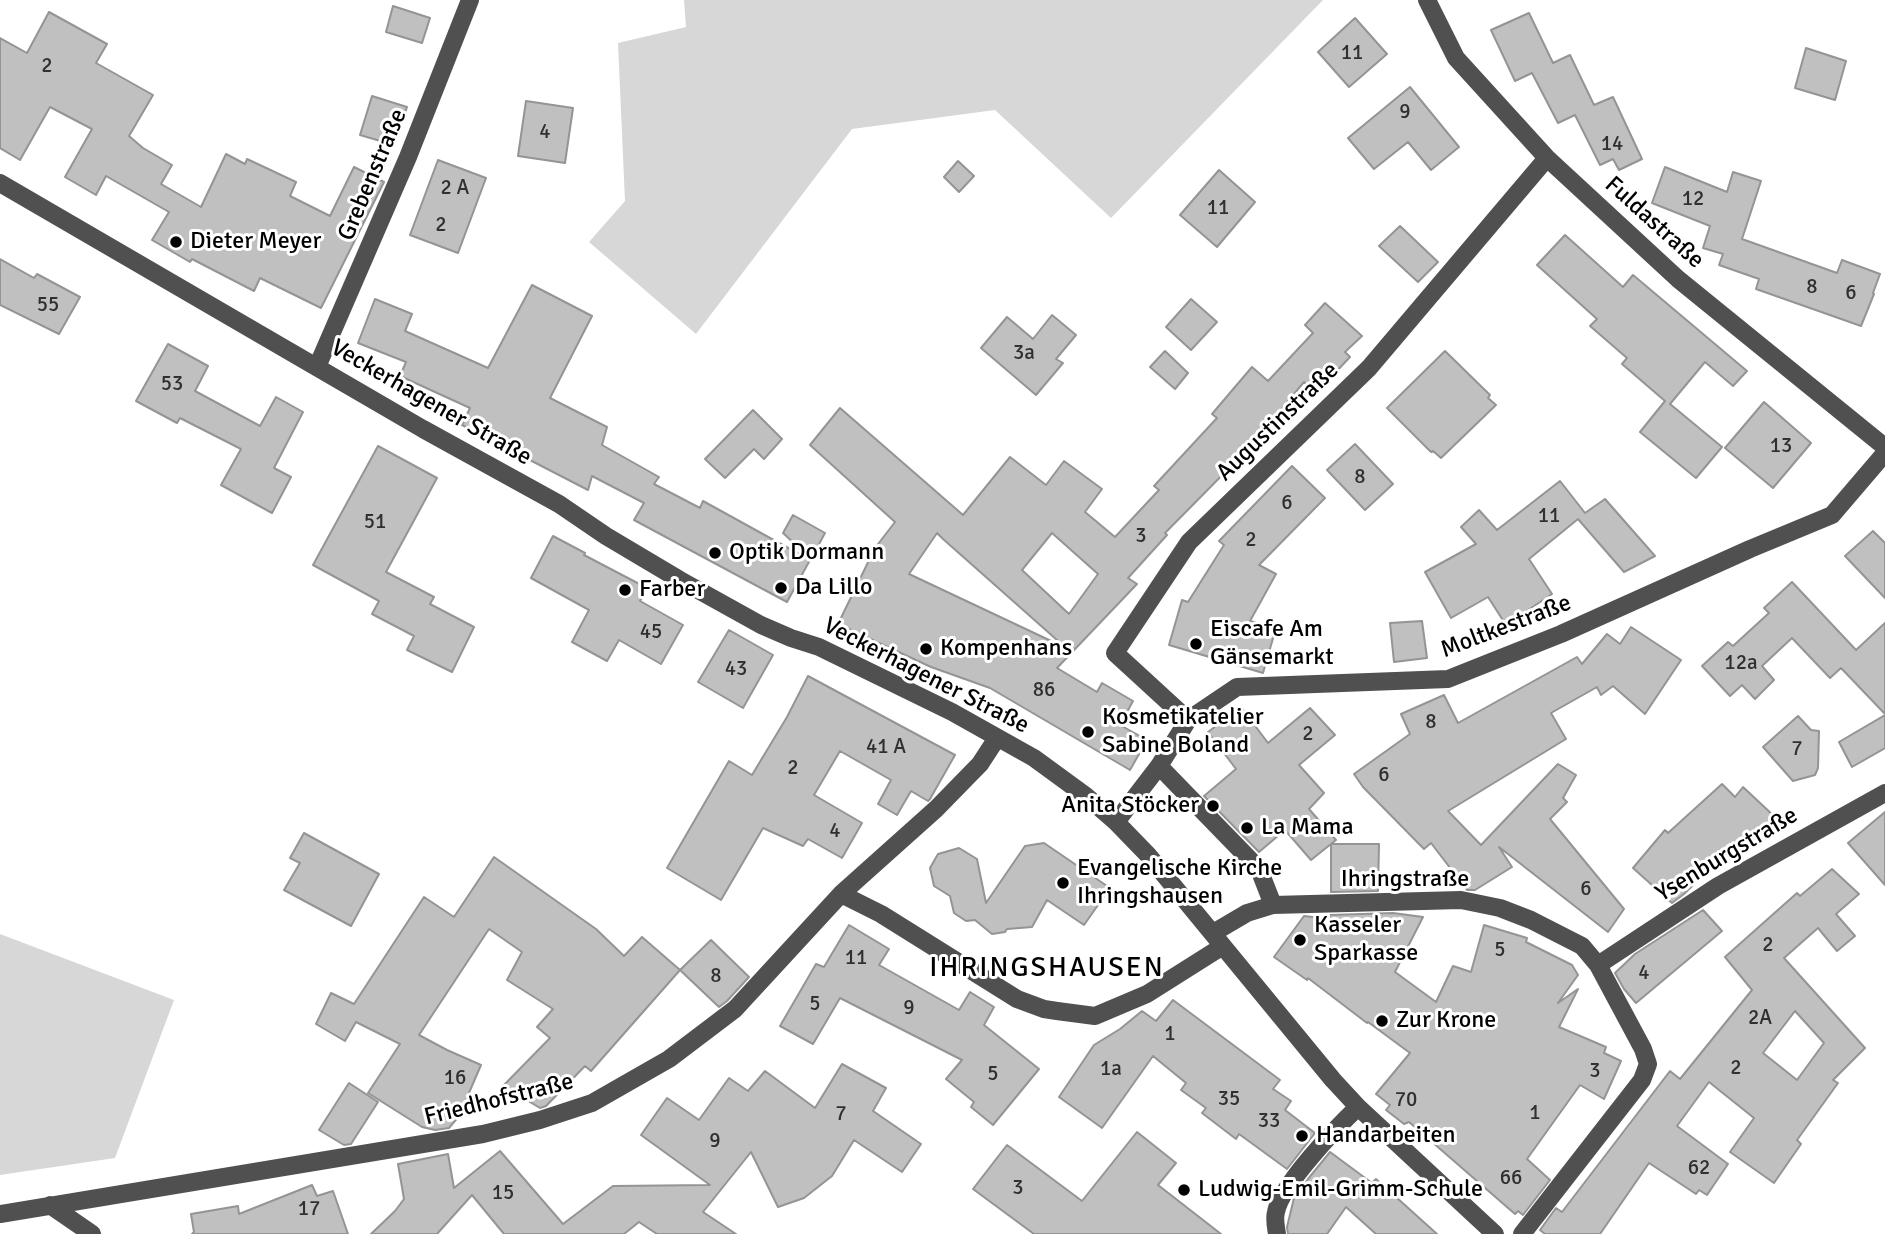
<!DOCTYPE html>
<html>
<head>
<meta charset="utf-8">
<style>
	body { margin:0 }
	canvas { display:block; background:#fff }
</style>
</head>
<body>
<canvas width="1885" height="1234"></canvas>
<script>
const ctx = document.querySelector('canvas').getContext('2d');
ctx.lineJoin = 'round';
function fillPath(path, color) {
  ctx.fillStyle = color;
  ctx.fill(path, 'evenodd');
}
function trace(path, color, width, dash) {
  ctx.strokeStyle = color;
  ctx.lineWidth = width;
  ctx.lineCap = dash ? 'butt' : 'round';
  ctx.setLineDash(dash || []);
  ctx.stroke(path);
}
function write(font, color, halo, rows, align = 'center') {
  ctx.font = font + ' Signika,sans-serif';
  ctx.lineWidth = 6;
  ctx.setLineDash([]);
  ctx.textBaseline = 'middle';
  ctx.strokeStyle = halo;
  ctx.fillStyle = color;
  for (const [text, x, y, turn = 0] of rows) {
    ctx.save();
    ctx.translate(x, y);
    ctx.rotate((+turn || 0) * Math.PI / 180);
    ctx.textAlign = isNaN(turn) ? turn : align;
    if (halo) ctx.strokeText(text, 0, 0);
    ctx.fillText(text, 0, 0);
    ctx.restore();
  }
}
fillPath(new Path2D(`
	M684,0H1323L1111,218L995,110L852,129L696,334L589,242L625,201L618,43L686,27Z
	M0,934L174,1000L115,1158L0,1175Z`), '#d7d7d7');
const building = new Path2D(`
	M393,6L430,18L422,43L386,32Z
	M49,12L107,44L96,63L153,95L129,136L143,148L172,165L161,184L201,207L226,154L245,164L247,159L296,182L290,196L330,216L354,167L384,182L321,308L260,278L254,291L192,259L190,262L152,240L169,212L106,176L96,195L65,177L92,129L50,107L20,160L0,148V38L27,53Z
	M1529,13L1553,63L1570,55L1594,105L1613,97L1642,159L1619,170L1613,159L1600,165L1575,115L1558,123L1532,73L1515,81L1491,30Z
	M1355,18L1387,54L1349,87L1318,52Z
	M1806,48L1846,61L1835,100L1795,88Z
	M1410,87L1459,147L1431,170L1408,142L1374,169L1348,138Z
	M372,96L407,107L394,145L360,135Z
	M526,101L573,108L565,163L518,156Z
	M438,160L486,178L458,253L410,235Z
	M958,161L974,176L959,192L944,177Z
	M1665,167L1727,192L1733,172L1761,181L1742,239L1837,273L1842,260L1880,274L1873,293L1874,294L1861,326L1756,289L1759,279L1719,265L1723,254L1703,248L1710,226L1652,203Z
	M1219,170L1255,202L1217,247L1180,215Z
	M1400,226L1438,262L1418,282L1379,246Z
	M1565,235L1623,287L1633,275L1747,371L1733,386L1705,362L1670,404L1722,447L1696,478L1640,432L1665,401L1622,364L1627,358L1590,326L1597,319L1537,265Z
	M0,259L34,278L37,274L80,297L59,334L0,305Z
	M532,285L592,316L550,398L607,427L602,445L659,477L654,484L700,508L703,501L810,560L787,602L634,520L644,503L592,476L588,490L462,425L470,408L400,376L406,362L358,343L375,299L412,314L405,331L488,368Z
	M1191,299L1217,322L1191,350L1166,327Z
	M1325,303L1362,336L1345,352L1350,357L1316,393L1304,382L1251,446L1165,533L1167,535L1128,578L1137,584L1057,668L1097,692L1102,683L1133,701L1120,725L1147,740L1130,770L990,688L931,667L838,624L875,548L895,522L810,445L840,408L963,515L1010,457L1046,485L1064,461L1102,489L1085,512L1115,537L1159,490L1154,486L1217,418L1212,414L1252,367L1268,381L1313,333L1305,325ZM937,533L943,539L1066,648L909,574ZM1052,533L1098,574L1069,614L1022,570Z
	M1052,315L1076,335L1056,359L1063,363L1036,395L981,348L1007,317L1033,339Z
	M168,344L208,366L195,391L260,426L276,397L303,412L274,468L291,477L272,513L221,485L241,449L180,418L177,423L136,401Z
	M1165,351L1188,373L1175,389L1150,367Z
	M1445,351L1490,395L1488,398L1496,405L1441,458L1433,451L1431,452L1387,408Z
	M1764,402L1811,443L1773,488L1725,448Z
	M753,410L782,439L764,459L754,449L725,478L705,459Z
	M1355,444L1393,484L1365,510L1327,470Z
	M378,446L437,478L386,572L434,597L430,604L474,627L452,672L407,650L414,636L372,614L379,601L313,565Z
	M1292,466L1325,498L1259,565L1276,574L1250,621L1276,628L1263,673L1169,645L1182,600L1188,602L1224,545L1219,541Z
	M1560,481L1585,513L1605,499L1655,556L1624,572L1578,519L1529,559L1552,594L1506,625L1488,597L1451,618L1425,572L1476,544L1461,527L1479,510L1497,530Z
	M793,515L825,533L811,559L783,533Z
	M1873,531L1885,543V598L1845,556Z
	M553,536L585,553L584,555L647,588L640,601L683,625L661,664L619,640L607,661L572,642L589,610L531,578Z
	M1792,582L1856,650L1885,623V714L1841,668L1830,678L1792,638L1762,666L1774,680L1755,699L1742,685L1730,696L1702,666L1728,642L1733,646L1769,613L1764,608Z
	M1422,621L1427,658L1394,662L1390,623Z
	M1631,627L1681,660L1645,714L1613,686L1601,695L1597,687L1551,713L1566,739L1448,811L1481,845L1558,764L1576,775L1563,798L1567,802L1550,819L1624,909L1608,932L1499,847L1512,867L1475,890H1467L1431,843L1424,849L1363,787L1354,774L1410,734L1401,714L1444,695L1458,723L1577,657L1582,664L1607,634L1620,644Z
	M729,630L773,655L743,708L698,682Z
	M808,676L955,755L930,799L928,801L911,791L897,815L878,804L891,780L840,751L814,795L862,823L842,858L808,839L803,846L763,828L721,900L667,868L729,761L752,775L787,717Z
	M1241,707L1268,743L1310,708L1335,735L1299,765L1324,793L1309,809L1336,840L1311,860L1285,830L1259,852L1204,796L1236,769L1208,732Z
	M1885,715V748L1852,767L1839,742Z
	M1798,716L1811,730L1819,731L1818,768L1815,775L1793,781L1763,747Z
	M1722,784L1735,797L1743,787L1775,817L1741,855L1737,851L1725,863L1720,859L1684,894L1672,903L1633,868L1665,830L1668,833Z
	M1885,812V885L1848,843Z
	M304,833L379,874L351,926L284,890L300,863L290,858Z
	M1044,843L1110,888L1084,925L1047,900L1032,927L1007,929L1005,932L992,934L975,920L966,921L954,913L950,896L934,886L930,868L938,854L959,848L977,859L986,903L1025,846Z
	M1331,844H1379L1378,891L1331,892Z
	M494,857L596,929L624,956L642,937L680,970L591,1071L585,1066L546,1106L540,1108L503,1086L550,1038L537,1027L553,1009L507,980L522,952L489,929L419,1035L447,1050L481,1065L459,1116L449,1128L435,1130L422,1127L368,1093L400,1044L356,1022L345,1041L316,1024L331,993L354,1004L424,897L454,917Z
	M1832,869L1859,894L1836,914L1855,936L1837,951L1818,928L1784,958L1865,1048L1833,1080L1838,1083L1797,1140L1801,1144L1774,1183L1730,1152L1754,1118L1709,1082L1677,1126L1728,1164L1707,1195L1699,1190L1696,1194L1649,1163L1600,1234H1545L1540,1230L1556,1208L1562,1212L1670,1071L1680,1079L1752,990L1725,957L1797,893L1800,896ZM1795,1011L1824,1043L1797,1080L1763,1053Z
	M1703,910L1722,931L1636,1003L1624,989L1615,973L1635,954Z
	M1393,913L1423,917L1395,972L1436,1002L1453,966L1471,972L1484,925L1527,938L1526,942L1572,965L1578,975L1558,1003L1578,989L1559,1027L1606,1047L1604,1053L1621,1061L1604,1099L1580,1085L1527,1159L1550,1180L1523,1215L1518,1211L1515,1214L1409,1122L1404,1124L1386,1110L1390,1105L1376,1094L1410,1053L1368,1022L1367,1023L1308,978L1307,980L1274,957L1304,916L1330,919V915Z
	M849,925L889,949L879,965L959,1010L970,992L994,1007L984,1025L1039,1069L993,1125L971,1107L974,1102L946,1079L962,1060L840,998L813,1044L780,1026L816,964L824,967Z
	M711,940L749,977L727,1001L719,1007L680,970Z
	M1173,1000L1280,1080L1273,1089L1291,1101L1285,1110L1315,1133L1287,1169L1239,1134L1236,1139L1202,1113L1206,1108L1181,1090L1186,1083L1153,1056L1102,1128L1059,1097L1094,1045L1120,1029L1142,1011L1156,1021Z
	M842,1064L886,1088L873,1111L921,1144L902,1172L854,1140L832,1176L804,1198L778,1207L751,1152L703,1212L736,1234H657L639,1222L624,1234H504L472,1195L437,1234H371L395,1211L404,1199L398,1164L448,1154L454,1188L500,1151L563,1224L613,1186L710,1185L641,1135L667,1098L699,1120L729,1078L748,1091L765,1071L815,1108Z
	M349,1083L378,1102L351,1144L344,1145L319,1130Z
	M1137,1132L1176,1163L1158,1185L1221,1234H1034L973,1189L1007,1145L1082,1201Z
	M1330,1152L1372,1183L1376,1179L1437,1234H1376L1346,1207L1327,1234H1288L1287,1227L1294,1198L1308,1179Z
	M312,1185L317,1196L333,1191L348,1234H192L194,1232L191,1214L238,1206L239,1214Z`);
fillPath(building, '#c0c0c0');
trace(building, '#949494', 2);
trace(new Path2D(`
	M1427,0L1456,58L1547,158L1678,279L1885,447
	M0,183L423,429L559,504L606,536L680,580L761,625L791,638L819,647L952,712L1034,758L1086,796L1116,822L1148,855L1333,1080L1358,1107L1495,1234
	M317,367L408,157L470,0
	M1188,720L1115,653L1189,542L1369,368L1547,158
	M1159,766L1259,869L1273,905
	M1116,822L1159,766L1188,720L1237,687L1448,679L1561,634L1750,549L1832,515L1885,453
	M841,894L881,914L1017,999L1044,1009L1057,1011L1095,1016L1147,994L1223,946
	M1213,933L1247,913L1273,905L1461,900L1500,908L1531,920L1582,946L1598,965L1643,1049L1648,1064L1642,1080L1522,1234
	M1598,965L1718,886L1885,793
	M50,1205L92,1234
	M0,1214L483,1134L540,1120L592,1103L669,1059L735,1009L841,894L936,809L980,764L997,738
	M1277,1234C1276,1227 1274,1219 1276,1212C1281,1185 1337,1127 1358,1107`), '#505050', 18);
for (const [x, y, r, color] of [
	[176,242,7,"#000"],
	[715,553,7,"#000"],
	[781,588,7,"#000"],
	[625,590,7,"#000"],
	[1196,644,7,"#000"],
	[926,649,7,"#000"],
	[1088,732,7,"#000"],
	[1213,806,7,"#000"],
	[1247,828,7,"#000"],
	[1063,883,7,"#000"],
	[1300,940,7,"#000"],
	[1382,1021,7,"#000"],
	[1302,1136,7,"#000"],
	[1184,1190,7,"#000"]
]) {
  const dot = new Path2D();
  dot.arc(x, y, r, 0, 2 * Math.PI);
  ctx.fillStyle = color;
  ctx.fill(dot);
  trace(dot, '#fff', 2.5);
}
write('21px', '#303030', null, [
	["11",1352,53],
	["2",47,66],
	["9",1405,112],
	["4",545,132],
	["14",1612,144],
	["2 A",455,188],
	["12",1693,199],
	["11",1218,208],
	["2",441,225],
	["8",1812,287],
	["6",1851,293],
	["55",48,305],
	["3a",1024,353],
	["53",172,384],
	["13",1781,446],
	["8",1360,477],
	["6",1287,503],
	["11",1549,516],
	["51",375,522],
	["3",1141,536],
	["2",1251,540],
	["45",651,632],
	["12a",1741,663],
	["43",736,669],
	["86",1044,690],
	["8",1431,722],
	["2",1308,734],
	["41 A",886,747],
	["7",1797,749],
	["2",793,768],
	["6",1384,775],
	["4",835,831],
	["6",1586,889],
	["2",1768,945],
	["5",1500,950],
	["11",856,958],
	["4",1644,973],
	["8",716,976],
	["5",815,1004],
	["9",909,1008],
	["2A",1760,1018],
	["1",1170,1034],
	["2",1736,1068],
	["1a",1111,1069],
	["3",1595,1071],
	["5",993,1074],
	["16",455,1078],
	["35",1229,1099],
	["70",1406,1100],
	["1",1535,1113],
	["7",841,1114],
	["33",1269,1121],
	["9",715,1141],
	["62",1699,1168],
	["66",1511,1178],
	["3",1018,1188],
	["15",503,1193],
	["17",309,1209]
]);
write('24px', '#000', '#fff', [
	["Grebenstraße",373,175,-67],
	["Fuldastraße",1654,223,42],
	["Veckerhagener Straße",431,403,30],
	["Augustinstraße",1278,422,-44],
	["Moltkestraße",1506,627,-21],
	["Veckerhagener Straße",926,676,27],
	["Ysenburgstraße",1727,855,-31],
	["Ihringstraße",1405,880],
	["Friedhofstraße",499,1100,-14]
]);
write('24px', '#000', '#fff', [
	["Dieter Meyer",190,242],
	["Optik Dormann",729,553],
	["Da Lillo",795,588],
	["Farber",639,590],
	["Eiscafe Am",1210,630],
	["Gänsemarkt",1210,658],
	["Kompenhans",940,649],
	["Kosmetikatelier",1102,718],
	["Sabine Boland",1102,746],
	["Anita Stöcker",1199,806,"right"],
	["La Mama",1261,828],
	["Evangelische Kirche",1077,869],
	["Ihringshausen",1077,897],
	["Kasseler",1314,926],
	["Sparkasse",1314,954],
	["Zur Krone",1396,1021],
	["Handarbeiten",1316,1136],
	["Ludwig-Emil-Grimm-Schule",1198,1190]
], 'left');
ctx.letterSpacing = '2px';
write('28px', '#000', '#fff', [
	["IHRINGSHAUSEN",1047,969]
]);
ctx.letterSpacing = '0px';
</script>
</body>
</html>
